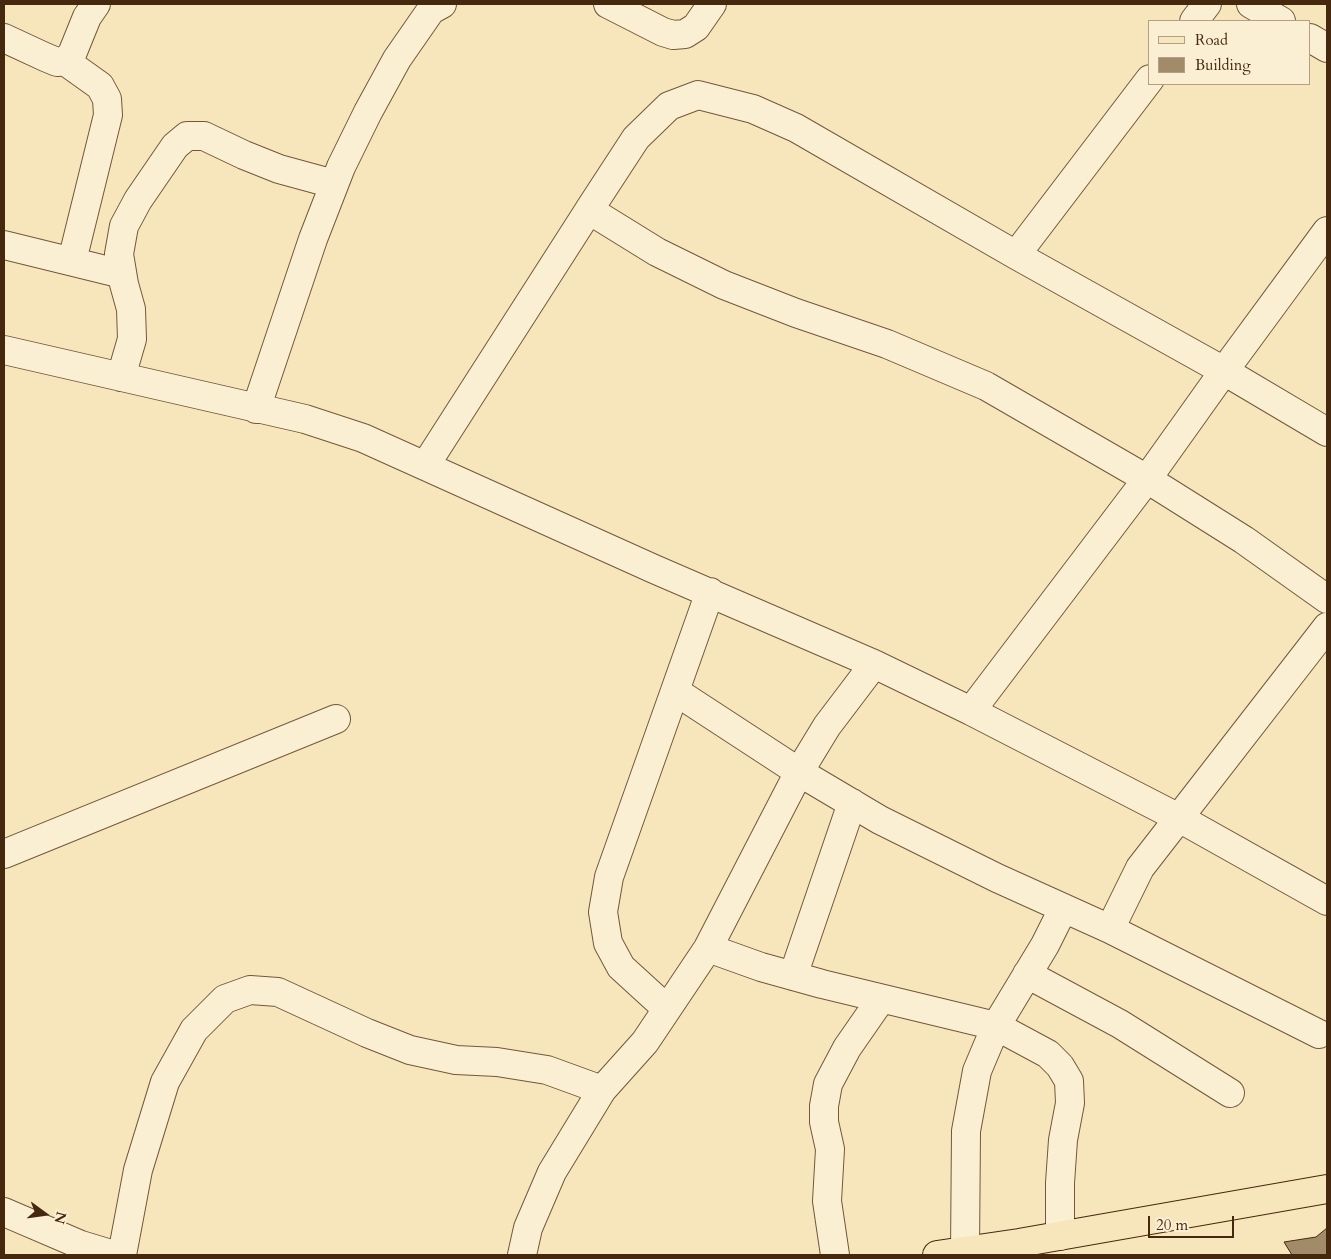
<!DOCTYPE html>
<style>
body{margin:0}
#map{position:relative;width:1331px;height:1259px;overflow:hidden;background:#f7e6bb;font-family:Cardo,serif}
canvas{display:block}
.frame{position:absolute;inset:0;border:5px solid #46280f;pointer-events:none}
.legend{position:absolute;left:1148px;top:20px;width:162px;height:65px;box-sizing:border-box;background:#faefd3;border:1px solid #b29f85;margin:0;padding:6px 9px;list-style:none;font-size:15px;color:#46280f}
.legend li{display:flex;align-items:center;gap:10px;height:25px}
.legend b{width:25px;border:1px solid #b29f85}
.north{position:absolute;left:20px;top:1189px;width:50px;height:50px;-webkit-text-stroke:4px #faefd3;paint-order:stroke;rotate:104deg;font-size:14px;font-weight:700;line-height:20px;text-align:center;color:#46280f}
.north::after{content:'';display:block;margin:auto;width:18px;height:22px;background:#46280f;clip-path:polygon(50% 0,100% 100%,50% 72%,0 100%)}
.scale{position:absolute;left:1148px;top:1216px;width:86px;height:22px;box-sizing:border-box;border:2px solid #46280f;border-top:0;padding-left:6px;font-size:15px;line-height:18px;white-space:nowrap;color:#46280f;-webkit-text-stroke:4px #faefd3;paint-order:stroke}
</style>
<div id="map">
<canvas width="1331" height="1259"></canvas>
<div class="frame"></div>
<ul class="legend">
<li><b style="height:6px;background:#f7e6bb"></b>Road</li>
<li><b style="height:14px;background:#a28b68"></b>Building</li>
</ul>
<div class="north">N</div>
<div class="scale">20 m</div>
</div>
<script>
const ctx = document.querySelector('canvas').getContext('2d');
ctx.lineJoin = 'round';
function paint(path, color) { ctx.fillStyle = color; ctx.fill(path, 'evenodd'); }
const shape = rows => new Path2D(rows.map(r => 'M' + r).join(''));
function stroke(path, color, width, dash) { ctx.strokeStyle = color; ctx.lineWidth = width; ctx.lineCap = dash ? 'butt' : 'round'; ctx.setLineDash(dash || []); ctx.stroke(path); }
const building = shape([
 [1327,1228,1327,1255,1292,1255,1284,1242,1316,1237,1327,1228]
]);
paint(building, '#a28b68');
stroke(building, '#46280f', 1);
const minor = shape([
 [608,4,663,32,673,35,685,34,696,27,712,4],
 [1251,4,1281,21],
 [1194,21,1207,4],
 [4,38,45,57,57,62,65,61,72,54,87,17,96,4],
 [1310,38,1327,48],
 [65,61,100,86,107,99,108,115,72,261],
 [4,245,122,274],
 [1016,255,1150,79],
 [4,350,305,419,363,438,654,569,874,664,971,711,1179,818,1327,901],
 [121,377,132,339,131,309,124,284,119,254,124,226,138,200,175,146,187,136,204,136,244,155,279,169,334,184],
 [256,409,313,239,341,167,368,112,397,59,431,10,442,4],
 [1327,432,1224,371,1016,255,796,128,753,109,698,95,669,106,636,138,589,210,657,252,724,285,796,313,887,344,986,386,1147,479,1244,540,1327,599],
 [425,466,589,210],
 [675,691,799,772,880,820,997,878,1110,929,1319,1034],
 [971,711,1147,479,1224,371,1327,231],
 [4,854,336,719],
 [1110,929,1140,868,1327,627],
 [708,948,761,967,822,984,996,1026,1048,1054,1060,1066,1069,1081,1070,1103,1063,1140,1060,1183,1060,1236],
 [1027,974,1120,1024,1230,1093],
 [793,976,852,803],
 [667,1009,621,967,608,943,603,912,609,877,710,592],
 [4,1212,81,1245,114,1255],
 [965,1251,966,1131,977,1071,996,1026,1045,945,1063,909],
 [122,1255,138,1170,165,1082,194,1030,225,999,250,990,278,992,367,1033,410,1050,456,1060,497,1062,547,1070,602,1090],
 [522,1255,528,1228,552,1172,602,1090,645,1042,708,948,799,772,827,726,874,664],
 [835,1255,827,1201,830,1149,824,1122,824,1106,828,1084,847,1048,881,999]
]);
const major = shape([
 [937,1255,1019,1243,1327,1189]
]);
stroke(minor, '#72583a', 30);
stroke(major, '#46280f', 30);
stroke(minor, '#faefd3', 28);
stroke(major, '#f7e6bb', 28);
</script>
